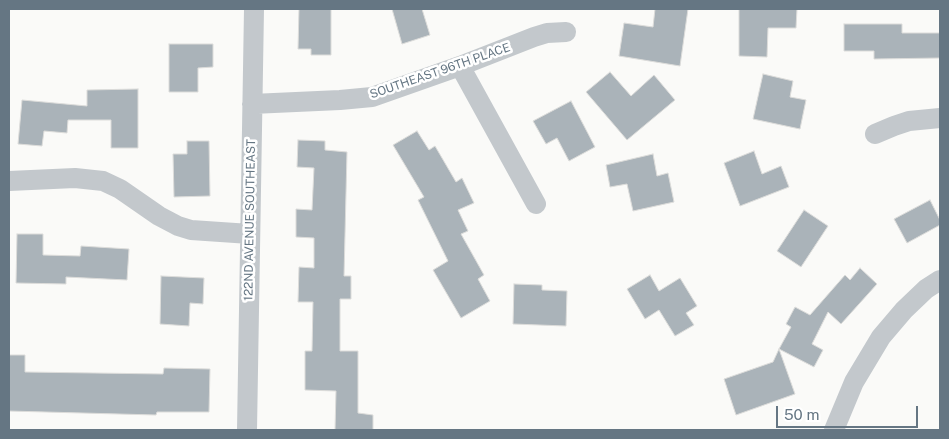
<!DOCTYPE html>
<style>
body{margin:0}
#map{position:relative;width:949px;height:439px;overflow:hidden;background:#fafaf8;font-family:"Public Sans",sans-serif}
canvas{display:block}
.frame{position:absolute;inset:0;border:10px solid #657683;pointer-events:none}
.scale{position:absolute;left:776px;top:406px;width:142px;height:22px;box-sizing:border-box;border:2px solid #657683;border-top:0;padding-left:6px;font-size:15px;line-height:18px;white-space:nowrap;color:#657683;-webkit-text-stroke:4px #fff;paint-order:stroke}
</style>
<div id="map">
<canvas width="949" height="439"></canvas>
<div class="frame"></div>
<div class="scale">50 m</div>
</div>
<script>
const ctx = document.querySelector('canvas').getContext('2d');
ctx.lineJoin = 'round';
function paint(path, color) { ctx.fillStyle = color; ctx.fill(path, 'evenodd'); }
const shape = rows => new Path2D(rows.map(r => 'M' + r).join(''));
function stroke(path, color, width, dash) { ctx.strokeStyle = color; ctx.lineWidth = width; ctx.lineCap = dash ? 'butt' : 'round'; ctx.setLineDash(dash || []); ctx.stroke(path); }
function write(font, color, halo, rows, align = 'center') {
  ctx.font = font + ' "Public Sans",sans-serif'; ctx.lineWidth = 5; ctx.setLineDash([]); ctx.textBaseline = 'middle'; ctx.strokeStyle = halo; ctx.fillStyle = color; for (const [text, x, y, turn = 0] of rows) {
    ctx.save(); ctx.translate(x, y); ctx.rotate((+turn || 0) * Math.PI / 180); ctx.textAlign = isNaN(turn) ? turn : align; if (halo) ctx.strokeText(text, 0, 0); ctx.fillText(text, 0, 0); ctx.restore();
  }
}
const building = shape([
 [299,9,331,9,331,55,311,55,311,49,298,49,299,9],
 [392,9,422,9,430,35,402,44,392,9],
 [655,9,688,9,680,66,619,56,624,23,653,27,655,9],
 [739,9,797,9,796,28,768,28,767,57,739,56,739,9],
 [844,24,902,24,902,33,940,33,940,58,874,59,874,51,844,51,844,24],
 [169,44,213,44,213,67,198,68,198,92,169,92,169,44],
 [610,72,631,96,654,75,675,100,627,140,586,92,610,72],
 [763,74,793,81,790,97,806,100,800,129,753,119,763,74],
 [138,89,138,148,111,148,111,120,68,120,67,133,44,131,42,146,18,144,22,100,87,106,87,90,138,89],
 [571,101,595,147,569,161,557,138,546,144,533,121,571,101],
 [417,131,429,150,435,146,456,182,462,178,474,203,458,210,468,231,461,234,484,275,478,279,490,301,461,318,433,270,448,261,418,200,424,197,393,145,417,131],
 [298,140,325,141,325,150,347,152,344,276,351,276,351,299,340,299,340,351,358,351,358,413,373,415,373,430,335,430,336,391,305,390,305,351,312,351,313,302,298,302,299,267,314,268,314,238,296,237,296,209,312,210,314,168,297,167,298,140],
 [187,141,209,141,210,196,174,197,173,154,187,154,187,141],
 [754,151,762,174,781,166,789,187,740,206,724,163,754,151],
 [653,154,657,176,668,173,674,202,633,211,627,184,610,187,606,165,653,154],
 [930,200,940,220,940,225,907,243,894,219,930,200],
 [804,210,828,226,801,267,777,251,804,210],
 [17,234,43,234,43,255,80,256,81,246,129,249,127,280,66,277,66,284,16,283,17,234],
 [860,268,877,284,841,324,828,312,812,344,823,350,814,367,779,349,791,327,786,324,795,307,810,315,845,275,850,280,860,268],
 [650,275,659,291,680,278,697,306,686,313,694,325,675,336,659,310,645,319,627,289,650,275],
 [161,276,204,278,203,304,190,303,189,326,160,324,161,276],
 [514,284,542,285,542,290,567,291,566,326,513,324,514,284],
 [779,349,795,394,736,415,724,379,773,362,779,349],
 [9,355,25,355,25,372,163,374,164,368,210,369,209,412,157,412,156,415,9,411,9,355]
]);
paint(building, '#aab3b9');
stroke(building, '#dcdcda', 1);
stroke(shape([
 [460,66,536,204],
 [252,104,340,100,372,97,460,66,534,37,547,33,566,32],
 [875,134,894,126,909,121,940,118],
 [9,181,75,178,103,181,120,189,159,216,178,226,191,230,250,234],
 [247,430,254,9],
 [834,430,854,382,881,337,904,310,926,289,940,280]
]), '#c3c8cc', 20);
write('12px', '#657683', '#fff', [
 ["SOUTHEAST 96TH PLACE",440,71,-19],
 ["122ND AVENUE SOUTHEAST",250,220,-89]
]);
</script>
